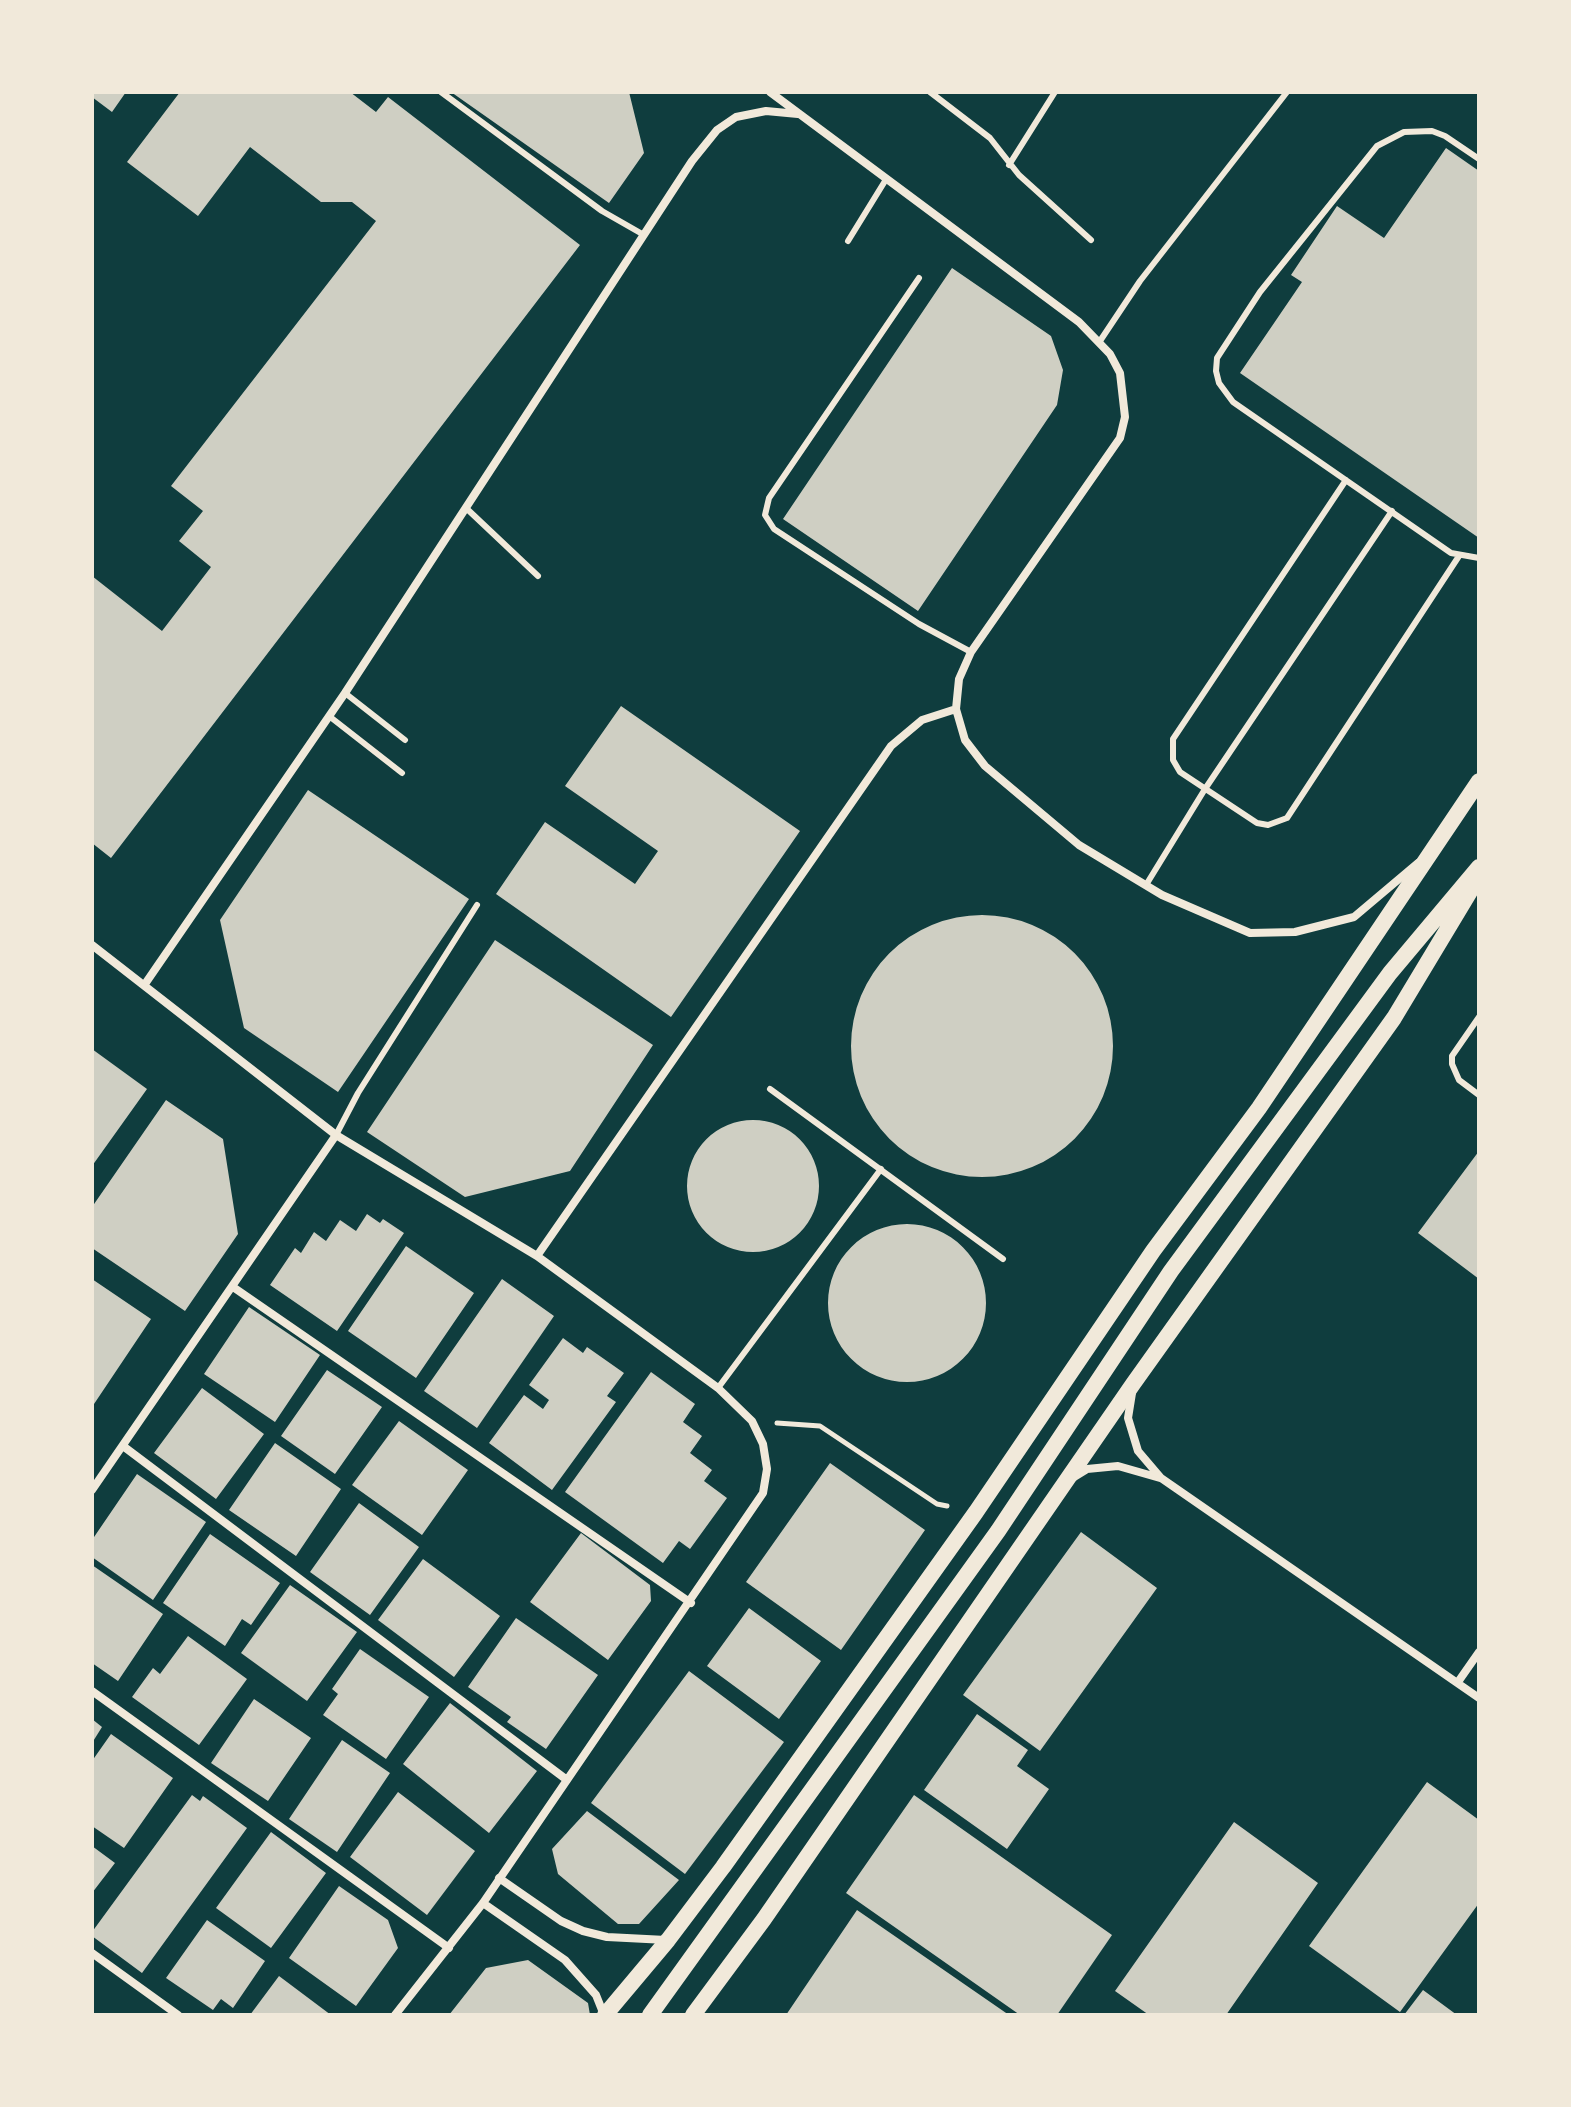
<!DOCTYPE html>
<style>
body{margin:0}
#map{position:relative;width:1571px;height:2107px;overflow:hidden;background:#0f3d3e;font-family:"PT Sans",sans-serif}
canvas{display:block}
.frame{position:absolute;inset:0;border:94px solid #f1e9da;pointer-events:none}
</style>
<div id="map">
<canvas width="1571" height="2107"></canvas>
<div class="frame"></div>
</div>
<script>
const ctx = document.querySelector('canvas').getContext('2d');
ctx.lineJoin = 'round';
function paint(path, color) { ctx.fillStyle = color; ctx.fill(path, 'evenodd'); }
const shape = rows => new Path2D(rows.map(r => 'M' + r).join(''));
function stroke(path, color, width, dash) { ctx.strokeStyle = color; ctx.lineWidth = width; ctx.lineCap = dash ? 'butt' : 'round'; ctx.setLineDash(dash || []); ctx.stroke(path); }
paint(shape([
 [92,92,126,92,112,112,92,97],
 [180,92,350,92,376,112,388,97,580,245,111,858,92,843,92,576,162,631,211,567,179,541,203,511,171,486,376,221,352,202,321,202,250,147,198,216,127,162],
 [451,92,629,92,644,153,609,203],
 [1446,148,1479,171,1479,538,1240,373,1302,282,1291,275,1337,206,1384,238],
 [952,268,1051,336,1063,370,1057,405,918,611,783,519],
 [621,706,800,831,671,1017,496,894,545,822,635,884,658,851,565,786],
 [308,790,469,899,338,1092,244,1028,220,920],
 '851 1046a131 131 0 1 1 262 0a131 131 0 1 1-262 0Z',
 [495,940,653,1045,570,1171,465,1197,367,1132],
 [92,1049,147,1089,92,1166],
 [166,1100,223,1139,238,1234,185,1311,92,1248,92,1207],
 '687 1186a66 66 0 1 1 132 0a66 66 0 1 1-132 0Z',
 [1479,1151,1479,1279,1418,1233],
 [367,1214,380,1223,383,1219,404,1233,337,1331,270,1285,295,1248,301,1253,314,1232,326,1241,340,1220,356,1231],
 '828 1303a79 79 0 1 1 158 0a79 79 0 1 1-158 0Z',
 [406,1246,474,1293,416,1378,348,1331],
 [92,1279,151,1319,92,1407],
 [502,1279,554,1316,477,1428,424,1391],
 [249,1307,320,1355,275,1422,204,1374],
 [563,1338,583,1353,587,1347,624,1373,607,1396,616,1402,552,1490,489,1443,524,1395,543,1409,549,1400,529,1385],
 [327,1370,382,1407,335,1474,281,1436],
 [651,1372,695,1404,683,1422,702,1436,690,1453,712,1470,704,1481,727,1498,690,1549,679,1541,663,1563,565,1492],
 [202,1388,264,1434,216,1499,154,1453],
 [399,1421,468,1470,422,1535,352,1485],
 [275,1443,341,1489,296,1556,229,1510],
 [830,1463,925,1530,841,1650,746,1582],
 [137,1474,206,1522,153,1600,92,1557,92,1540],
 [359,1503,419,1547,370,1615,310,1572],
 [1081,1532,1157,1588,1040,1751,963,1695],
 [581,1533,650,1585,651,1601,608,1660,530,1602],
 [210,1534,280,1583,251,1625,242,1619,225,1646,163,1603],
 [423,1559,500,1616,454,1677,378,1620],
 [92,1565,163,1614,118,1681,92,1663],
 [290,1585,357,1632,307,1701,241,1653],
 [749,1608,821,1661,779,1719,707,1666],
 [516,1618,598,1675,546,1749,507,1722,511,1717,468,1687],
 [188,1636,247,1679,199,1745,132,1697,153,1668,160,1674],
 [360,1649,429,1697,386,1759,323,1715,338,1694,332,1689],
 [689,1671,784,1742,685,1874,591,1803],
 [254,1699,311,1738,268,1801,211,1763],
 [450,1703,537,1771,489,1833,403,1764],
 [977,1714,1028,1750,1017,1766,1049,1789,1007,1849,924,1790],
 [92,1719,102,1727,92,1743],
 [111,1734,173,1778,124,1848,92,1826,92,1761],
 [342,1740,390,1773,337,1852,289,1819],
 [1427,1782,1479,1820,1479,1903,1400,2012,1309,1946],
 [398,1792,475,1851,427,1915,350,1857],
 [192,1795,200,1801,203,1796,247,1828,142,1973,92,1936,92,1932],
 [914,1795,1112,1935,1057,2015,1020,2015,846,1893],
 [587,1811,679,1880,639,1924,618,1924,558,1874,552,1849],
 [1234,1822,1318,1883,1226,2015,1149,2015,1115,1991],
 [271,1832,326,1873,271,1948,216,1908],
 [92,1846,115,1863,92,1893],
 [339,1886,388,1920,398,1948,356,2006,289,1958],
 [857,1910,1009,2015,786,2015],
 [207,1920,265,1961,233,2008,221,1999,213,2010,166,1978],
 [528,1960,588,2003,590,2015,449,2015,486,1968],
 [279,1976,331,2015,250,2015],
 [1423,1990,1457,2015,1404,2015]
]), '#cfcfc3');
stroke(shape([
 [777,1423,820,1426,937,1504,947,1506]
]), '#f1e9da', 5);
stroke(shape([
 [441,92,602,211,644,235],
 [930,92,990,138,1019,175,1091,240],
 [1479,159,1445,136,1432,131,1404,132,1377,146,1260,292,1217,358,1216,371,1219,383,1233,402,1451,553,1479,558],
 [1009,165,1055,92],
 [848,241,885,181],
 [919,278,769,498,765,515,774,529,919,624,971,652],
 [1100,341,1140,281,1287,92],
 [1346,480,1173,739,1173,760,1180,772,1257,823,1268,825,1287,818,1459,556],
 [466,508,538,576],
 [345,693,405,740],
 [329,716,402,773],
 [1146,885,1205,789,1392,511],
 [1479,1017,1452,1056,1452,1064,1459,1080,1479,1095],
 [770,1089,1003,1259],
 [336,1135,358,1093,477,905],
 [718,1388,881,1169]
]), '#f1e9da', 6);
stroke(shape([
 [770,92,1079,322,1110,354,1120,373,1125,417,1120,438,971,652,959,679,956,709,965,740,985,766,1079,845,1162,895,1250,933,1295,932,1354,917,1418,863],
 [92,945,336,1135,537,1256,718,1388,752,1421,763,1444,767,1469,763,1493,483,1903,395,2015],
 [145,984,345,693,692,161,717,130,736,117,766,111,798,114],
 [537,1256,891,746,922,720,956,709],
 [233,1287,691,1603],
 [1132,1393,1128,1418,1138,1451,1161,1478,1479,1698],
 [123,1446,567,1780],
 [1074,1477,1087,1469,1118,1466,1160,1478],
 [92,1490,336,1135],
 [1458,1682,1479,1652],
 [92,1691,449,1948],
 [499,1878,561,1921,583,1931,607,1937,666,1940],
 [483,1903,565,1960,596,1995,604,2015],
 [92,1953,178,2015]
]), '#f1e9da', 8);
stroke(shape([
 [605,2015,668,1940,723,1867,976,1512,1153,1251,1259,1108,1479,781],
 [650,2015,998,1531,1171,1271,1390,973,1479,867],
 [693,2015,764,1919,1133,1384,1394,1018,1474,885]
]), '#f1e9da', 16);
</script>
